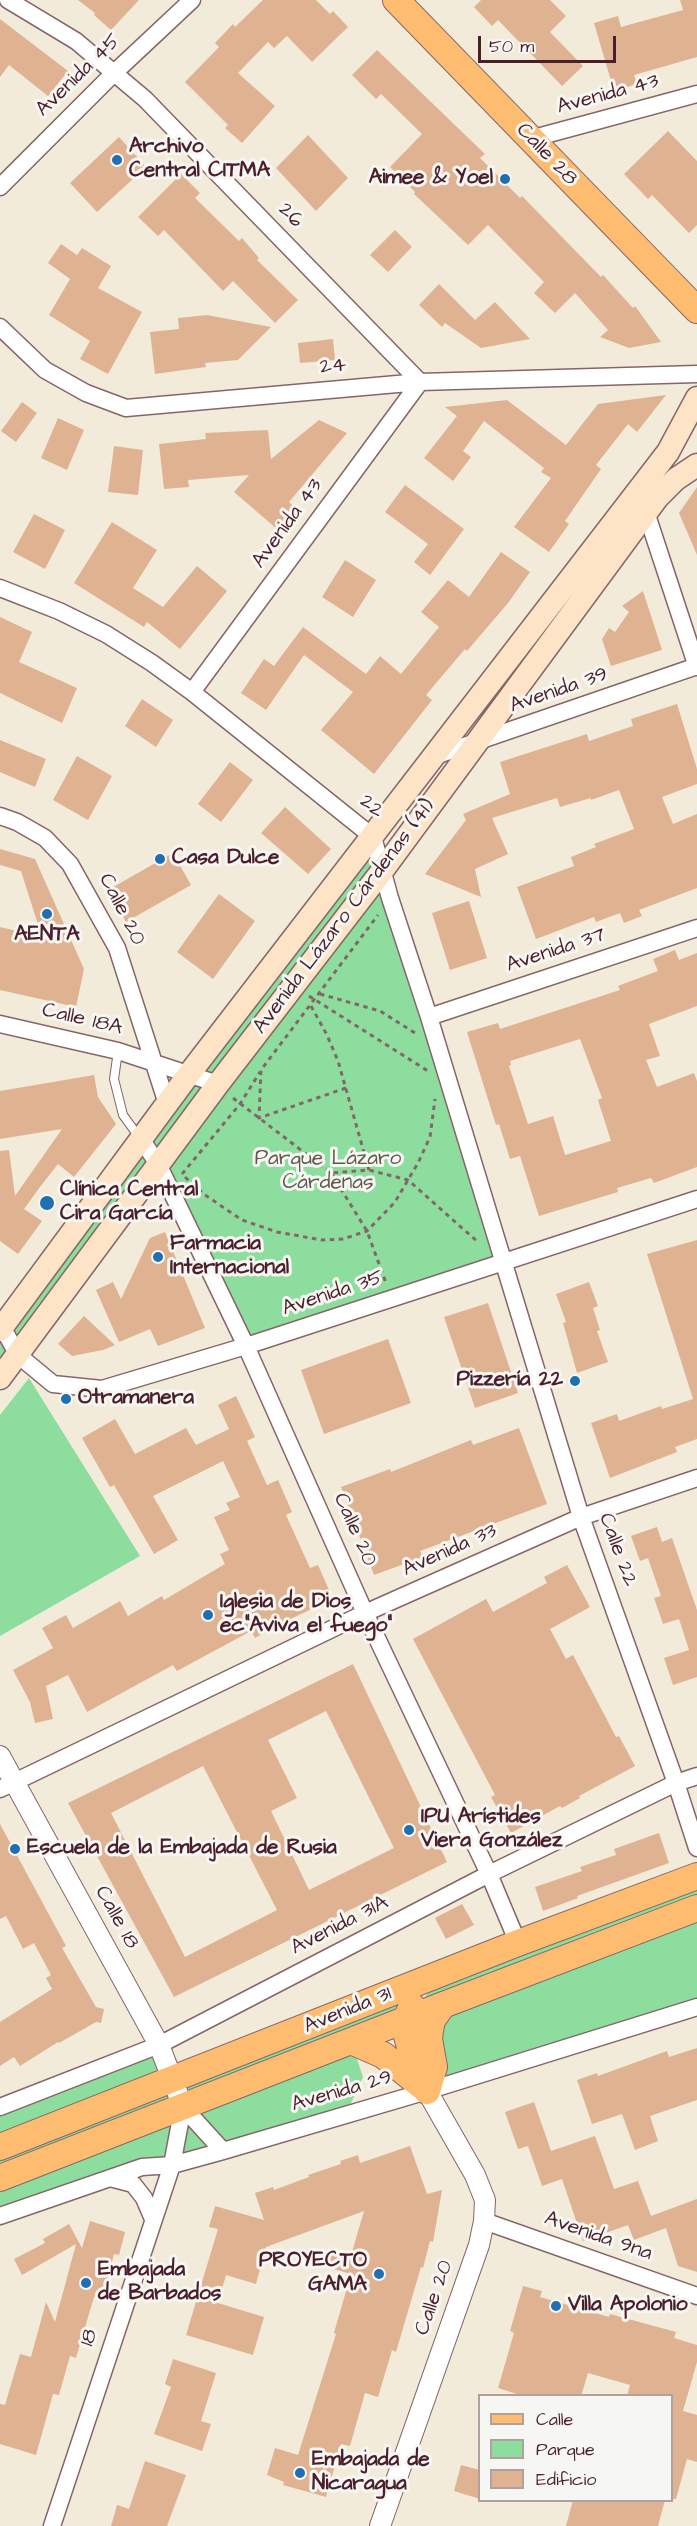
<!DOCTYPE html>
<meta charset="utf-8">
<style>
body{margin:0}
#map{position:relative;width:697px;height:2526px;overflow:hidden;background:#f3ebda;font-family:"Architects Daughter",sans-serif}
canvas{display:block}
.legend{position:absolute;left:478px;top:2394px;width:195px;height:108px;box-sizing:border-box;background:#f6f6f2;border:2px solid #b1a0a2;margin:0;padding:8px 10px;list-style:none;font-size:18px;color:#4a1f2b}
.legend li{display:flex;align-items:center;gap:12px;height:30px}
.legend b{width:30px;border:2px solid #b1a0a2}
.scale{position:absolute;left:478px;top:36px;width:138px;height:27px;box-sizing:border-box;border:3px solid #4a1f2b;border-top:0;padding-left:8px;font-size:18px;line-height:21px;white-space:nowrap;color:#4a1f2b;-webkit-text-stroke:4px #f6f6f2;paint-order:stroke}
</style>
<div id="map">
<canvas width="697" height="2526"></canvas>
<ul class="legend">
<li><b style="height:8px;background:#fdbc70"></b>Calle</li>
<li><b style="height:16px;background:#8dde9e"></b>Parque</li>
<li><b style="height:16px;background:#dfb292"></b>Edificio</li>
</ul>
<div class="scale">50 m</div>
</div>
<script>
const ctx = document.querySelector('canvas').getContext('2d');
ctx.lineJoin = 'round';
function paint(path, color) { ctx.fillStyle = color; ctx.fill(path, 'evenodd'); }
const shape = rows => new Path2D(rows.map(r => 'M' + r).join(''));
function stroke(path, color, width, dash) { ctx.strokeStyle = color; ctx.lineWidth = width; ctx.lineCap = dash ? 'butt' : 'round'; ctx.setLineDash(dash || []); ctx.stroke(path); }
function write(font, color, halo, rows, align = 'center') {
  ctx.font = font + ' "Architects Daughter",sans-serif'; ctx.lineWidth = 6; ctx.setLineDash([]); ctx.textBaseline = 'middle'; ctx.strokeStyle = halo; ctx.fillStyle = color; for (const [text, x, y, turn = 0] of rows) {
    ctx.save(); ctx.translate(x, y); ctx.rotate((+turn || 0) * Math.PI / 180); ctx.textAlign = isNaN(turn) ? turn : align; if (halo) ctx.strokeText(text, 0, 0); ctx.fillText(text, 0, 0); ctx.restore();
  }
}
paint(shape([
 [369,832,503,1264,246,1346,159,1165,0,1378,0,1330],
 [29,1378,140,1556,0,1636,0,1415],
 [697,1890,697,1896,599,1931,422,2001,431,1989],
 [697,1908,697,2007,427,2091,407,2036,530,1971],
 [409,1998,406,2008,185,2095,183,2088],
 [351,2041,363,2077,346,2114,0,2216,0,2178],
 [157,2055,163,2074,0,2137,0,2116],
 [170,2093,172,2100,0,2166,0,2159]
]), '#8dde9e');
paint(shape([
 [78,0,139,0,111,30,94,15,95,13],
 [263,0,316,0,330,14,333,11,348,27,312,62,287,36,274,48,268,42,238,73,275,106,242,143,225,128,228,125,185,82,219,47,215,43,233,24,235,27],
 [481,0,550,0,566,16,550,32,583,66,562,86,498,20,492,26,474,7],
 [680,0,697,0,697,57,634,75,637,84,614,91,594,23,618,16,621,27,683,10],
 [0,19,68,71,48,96,9,65,0,77],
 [377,50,485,154,480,158,520,198,522,196,601,277,603,275,633,308,635,306,661,342,629,348,600,337,608,330,575,293,555,313,534,293,544,282,488,225,468,245,414,194,415,192,390,167,422,134,381,94,376,99,352,75],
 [668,131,697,161,697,225,689,233,652,195,648,199,624,174],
 [308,135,348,178,316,211,276,168],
 [119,137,146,167,97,212,70,183],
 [181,174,200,193,195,198,239,241,242,238,259,258,257,260,298,300,275,323,233,281,223,291,164,230,158,236,138,217],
 [395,230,412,247,388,272,370,255],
 [61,244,77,255,82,248,111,266,98,288,142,312,108,374,80,359,90,341,49,315,70,279,48,263],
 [439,284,475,320,495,302,530,339,481,348,445,323,442,327,419,305],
 [207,315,271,327,238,360,205,363,206,367,155,374,150,332,179,329,178,318],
 [333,339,335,360,300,363,298,343],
 [666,395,637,432,628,424,596,465,601,469,565,521,569,524,549,552,514,527,551,478,541,472,544,468,484,421,463,451,471,457,453,481,424,458,457,416,445,407,507,400,566,445,598,404],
 [22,402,37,413,16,442,1,431],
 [58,418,84,430,67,470,41,458],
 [319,420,347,433,289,502,295,508,277,529,234,492,249,475,188,480,189,487,164,489,159,444,206,439,205,433,268,430,271,459],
 [114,446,143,450,138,495,108,492],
 [405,485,464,529,430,575,414,562,428,544,385,512],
 [697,487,697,555,679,513],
 [34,514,65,530,45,569,13,552],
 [112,522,157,550,133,588,163,607,197,566,227,591,180,649,147,622,144,627,74,583],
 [501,552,530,572,508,603,467,651,465,649,426,695,432,700,374,774,321,730,353,692,304,655,266,710,241,693,264,659,274,666,303,627,366,674,380,656,401,674,439,627,421,612,448,580,469,597],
 [345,560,376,580,353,617,322,597],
 [643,591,662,650,611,666,602,639,609,628,615,632,629,612,622,606],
 [0,617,32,632,19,662,77,688,62,723,0,693],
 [142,699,173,720,156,747,125,726],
 [677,704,697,769,697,784,662,797,673,824,697,814,697,888,639,910,642,916,624,923,620,913,596,922,594,917,536,939,517,887,574,866,571,857,596,847,594,844,634,829,619,790,591,800,591,798,560,807,557,798,492,818,508,854,475,869,481,897,425,874,466,820,463,814,510,794,500,762,587,734,589,741,633,726,631,719],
 [0,740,46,759,35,787,0,772],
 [77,756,112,776,88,820,53,800],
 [230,762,253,780,221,822,198,804],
 [285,807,331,849,308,874,261,833],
 [0,849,35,859,84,969,76,1007,0,990,0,927,42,937,21,871,0,865],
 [173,853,191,885,126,922,108,890],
 [219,894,255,921,213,979,177,952],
 [469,901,487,958,450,970,432,913],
 [675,950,679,960,697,953,697,1006,649,1024,660,1056,646,1060,657,1087,694,1073,697,1081,697,1167,654,1183,651,1178,617,1188,618,1192,539,1216,520,1156,510,1159,499,1124,496,1125,467,1032,498,1023,500,1029,620,990,618,986,658,971,653,959],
 [580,1039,602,1098,598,1100,611,1141,565,1155,553,1116,528,1124,509,1066,511,1065,510,1061],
 [94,1075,98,1097,116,1124,74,1177,58,1164,40,1187,24,1209,42,1221,18,1254,0,1241,0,1151,9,1150,15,1196,62,1129,0,1139,0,1091],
 [165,1232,205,1328,158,1346,150,1329,119,1342,96,1290,113,1282,121,1299,150,1238],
 [697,1240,697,1439,675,1447,677,1452,610,1478,591,1423,617,1414,619,1421,661,1406,662,1409,693,1399,647,1254],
 [589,1282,598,1306,593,1308,600,1330,597,1331,608,1362,577,1373,563,1323,566,1322,556,1294],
 [488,1303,518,1393,475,1408,444,1317],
 [84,1316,115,1345,103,1350,72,1356,58,1344],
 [388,1339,411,1403,324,1434,301,1370],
 [236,1396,255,1437,247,1441,267,1485,278,1480,292,1512,286,1515,310,1568,318,1565,333,1599,284,1622,255,1638,251,1631,177,1671,173,1665,87,1712,68,1675,46,1686,53,1719,35,1723,30,1702,13,1670,53,1648,42,1628,66,1615,73,1628,120,1601,128,1616,162,1596,164,1600,225,1564,220,1554,229,1550,214,1517,230,1510,226,1503,240,1497,223,1461,153,1496,178,1540,154,1554,114,1485,110,1487,82,1438,115,1419,135,1454,186,1428,196,1445,229,1429,218,1405],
 [519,1428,547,1504,420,1551,423,1557,374,1575,341,1487,390,1469,391,1472,471,1440,473,1445],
 [657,1527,662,1542,672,1538,697,1610,697,1677,673,1685,664,1658,689,1650,679,1619,663,1624,654,1598,661,1596,648,1558,640,1561,631,1536],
 [567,1565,590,1607,550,1629,566,1659,573,1655,616,1737,619,1736,635,1766,579,1796,580,1798,562,1808,560,1806,511,1833,491,1797,495,1795,413,1639,486,1599,493,1612,547,1583,544,1577],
 [353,1664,447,1862,174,1997,68,1803],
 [326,1711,394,1848,309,1890,271,1811,297,1798,268,1740],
 [203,1766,277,1910,185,1957,111,1813],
 [0,1824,66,1946,62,1948,96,2007,104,2009,101,2023,96,2022,59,2043,58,2042,20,2066,14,2057,0,2066,0,2022,52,1989,46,1978,51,1975,34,1943,23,1949,6,1916,0,1919],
 [659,1833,669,1863,577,1896,578,1898,543,1911,535,1887,582,1871,580,1867,616,1855,614,1849],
 [462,1904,474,1925,446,1939,435,1918],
 [697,2048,697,2100,650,2116,658,2141,635,2150,622,2114,592,2124,577,2080,597,2073,598,2076,667,2051,669,2057],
 [534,2102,551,2151,595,2136,614,2189,638,2181,651,2216,697,2199,697,2272,678,2266,666,2228,634,2240,628,2225,583,2241,562,2179,542,2186,528,2146,518,2149,505,2112],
 [410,2146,427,2194,442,2190,433,2242,430,2241,423,2268,421,2267,396,2352,392,2350,378,2397,365,2393,350,2446,341,2444,326,2497,283,2485,284,2482,267,2475,275,2448,298,2455,336,2334,334,2333,351,2274,327,2267,331,2254,350,2259,364,2211,266,2247,256,2284,226,2275,218,2303,264,2317,253,2355,186,2335,218,2229,209,2227,215,2206,264,2220,255,2193,273,2187,274,2190,309,2177,308,2175,341,2164,340,2161,358,2155,360,2163],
 [90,2221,125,2232,119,2255,114,2254,102,2300,94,2297,76,2358,70,2356,59,2395,53,2394,36,2455,0,2444,0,2404,5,2405,20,2354,31,2357,46,2302,55,2322,76,2244,22,2275,14,2259,45,2243,43,2239,69,2224,82,2248],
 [523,2286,542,2291,540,2297,609,2317,610,2314,676,2332,674,2338,697,2345,697,2362,683,2411,697,2415,697,2462,687,2459,676,2499,672,2499,672,2396,627,2396,630,2385,588,2373,581,2396,523,2396,498,2388,514,2333,510,2331],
 [173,2359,216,2373,201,2421,211,2424,202,2451,154,2434,171,2387,165,2384],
 [145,2461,186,2475,167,2526,111,2526,117,2505,129,2509],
 [461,2465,480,2470,480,2499,454,2491],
 [573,2500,665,2500,658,2526,566,2526]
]), '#dfb292');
const service = shape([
 [118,1051,114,1079,123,1115,139,1137]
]);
const minor = shape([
 [8,0,76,41,145,99,420,382,192,692],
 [530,139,697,94],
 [0,187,113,74,192,0],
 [0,327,45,370,86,393,126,408,420,382,697,374],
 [646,512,697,667],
 [0,588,59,611,106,634,152,663,192,692,373,837,390,898,429,1017,581,1517,676,1783,697,1848],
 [435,756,697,666],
 [0,816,17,822,45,838,70,864,117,948,167,1104],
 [429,1017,697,928],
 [0,1024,118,1051,218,1084],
 [141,1139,158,1164,246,1346,365,1613,489,1874,518,1943],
 [2,1327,18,1355,53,1384,102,1389,246,1346,697,1199],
 [0,1789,365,1613,581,1517,697,1478],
 [0,2107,159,2045,489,1874,676,1783,697,1776],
 [183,2107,223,2151],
 [110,2178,133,2184,144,2198,153,2219],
 [0,2216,142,2167,172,2165,223,2151,427,2091,697,2007],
 [484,2221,697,2296],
 [52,2526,172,2165,183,2107]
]);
const tertiary = shape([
 [0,1756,159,2045,183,2107],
 [380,2526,479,2245,484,2221,485,2200,475,2175,427,2091]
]);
const secondary = shape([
 [0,1330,189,1074,668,452,697,398],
 [0,1378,218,1084,382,871,657,498,676,479,697,465]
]);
const primary = shape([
 [396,0,697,310],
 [412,2006,406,2019,407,2036,413,2059,427,2091],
 [351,2041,383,2055,423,2087],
 [427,2091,434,2067,429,2039,430,2031,432,2020,443,2005],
 [0,2147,518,1943,697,1876],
 [0,2178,443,2005,697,1908]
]);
stroke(service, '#856668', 10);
stroke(minor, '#856668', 19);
stroke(tertiary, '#856668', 22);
stroke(secondary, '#856668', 25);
stroke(primary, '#856668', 28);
stroke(shape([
 [320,994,380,1011,415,1033],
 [309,996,428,1071],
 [311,1006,327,1035,338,1061,369,1170],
 [346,1088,259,1118,261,1070,378,915],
 [233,1098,331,1173,369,1170,408,1180,479,1243],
 [331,1173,367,1231,386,1283],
 [182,1174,240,1104,260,1072],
 [185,1177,205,1195,242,1220,277,1232,322,1240,343,1239,367,1231,395,1202,418,1163,430,1137,435,1099]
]), '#856668', 3, [4.5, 4.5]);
stroke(service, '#fff', 8);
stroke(minor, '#fff', 16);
stroke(tertiary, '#fff', 20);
stroke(secondary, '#fee4c6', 22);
stroke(primary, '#fdbc70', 26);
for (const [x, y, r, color] of [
 [117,160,6,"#1f6fb2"],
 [505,179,6,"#1f6fb2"],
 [160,859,6,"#1f6fb2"],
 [47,914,6,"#1f6fb2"],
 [47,1203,8,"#1f6fb2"],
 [158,1257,6,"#1f6fb2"],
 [575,1381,6,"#1f6fb2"],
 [66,1399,6,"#1f6fb2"],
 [208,1615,6,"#1f6fb2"],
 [409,1830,6,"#1f6fb2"],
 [15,1849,6,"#1f6fb2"],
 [379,2274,6,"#1f6fb2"],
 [86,2283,6,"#1f6fb2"],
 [556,2306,6,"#1f6fb2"],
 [300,2473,6,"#1f6fb2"]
]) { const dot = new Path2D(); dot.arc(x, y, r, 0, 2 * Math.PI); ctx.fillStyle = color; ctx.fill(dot); stroke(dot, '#f6f6f2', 2); }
write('21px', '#4a1f2b', '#f6f6f2', [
 ["Avenida 45",79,76,-44],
 ["Avenida 43",608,95,-15],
 ["Calle 28",546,155,46],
 ["26",290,216,46],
 ["24",333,367,-5],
 ["Avenida 43",288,524,-54],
 ["Avenida 39",559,691,-19],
 ["22",371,807,40],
 ["Calle 20",121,910,63],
 ["Avenida Lázaro Cárdenas (41)",345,917,-53],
 ["Avenida 37",556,951,-18],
 ["Calle 18A",82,1020,13],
 ["Avenida 35",333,1294,-18],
 ["Calle 20",354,1530,66],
 ["Calle 22",617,1550,70],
 ["Avenida 33",450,1551,-24],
 ["Calle 18",116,1918,61],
 ["Avenida 31A",340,1926,-27],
 ["Avenida 31",348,2011,-22],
 ["Avenida 29",342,2092,-16],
 ["Avenida 9na",598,2237,19],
 ["Calle 20",435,2298,-71],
 ["18",90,2338,-72]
]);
write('bold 21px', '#4a1f2b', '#f6f6f2', [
 ["Archivo",129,148],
 ["Central CITMA",129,172],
 ["Aimee & Yoel",493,179,"right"],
 ["Casa Dulce",172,859],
 ["AENTA",47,936,"center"],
 ["Clínica Central",60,1191],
 ["Cira García",60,1215],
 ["Farmacia",170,1245],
 ["Internacional",170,1269],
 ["Pizzería 22",563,1381,"right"],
 ["Otramanera",78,1399],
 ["Iglesia de Dios",220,1603],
 ["ec\"Aviva el fuego\"",220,1627],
 ["IPU Arístides",421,1818],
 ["Viera González",421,1842],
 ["Escuela de la Embajada de Rusia",27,1849],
 ["PROYECTO",367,2262,"right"],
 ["GAMA",367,2286,"right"],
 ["Embajada",98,2271],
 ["de Barbados",98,2295],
 ["Villa Apolonio",568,2306],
 ["Embajada de",312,2461],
 ["Nicaragua",312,2485]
], 'left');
write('21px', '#5e584e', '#f6f6f2', [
 ["Parque Lázaro",328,1160],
 ["Cárdenas",328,1184]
]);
</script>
